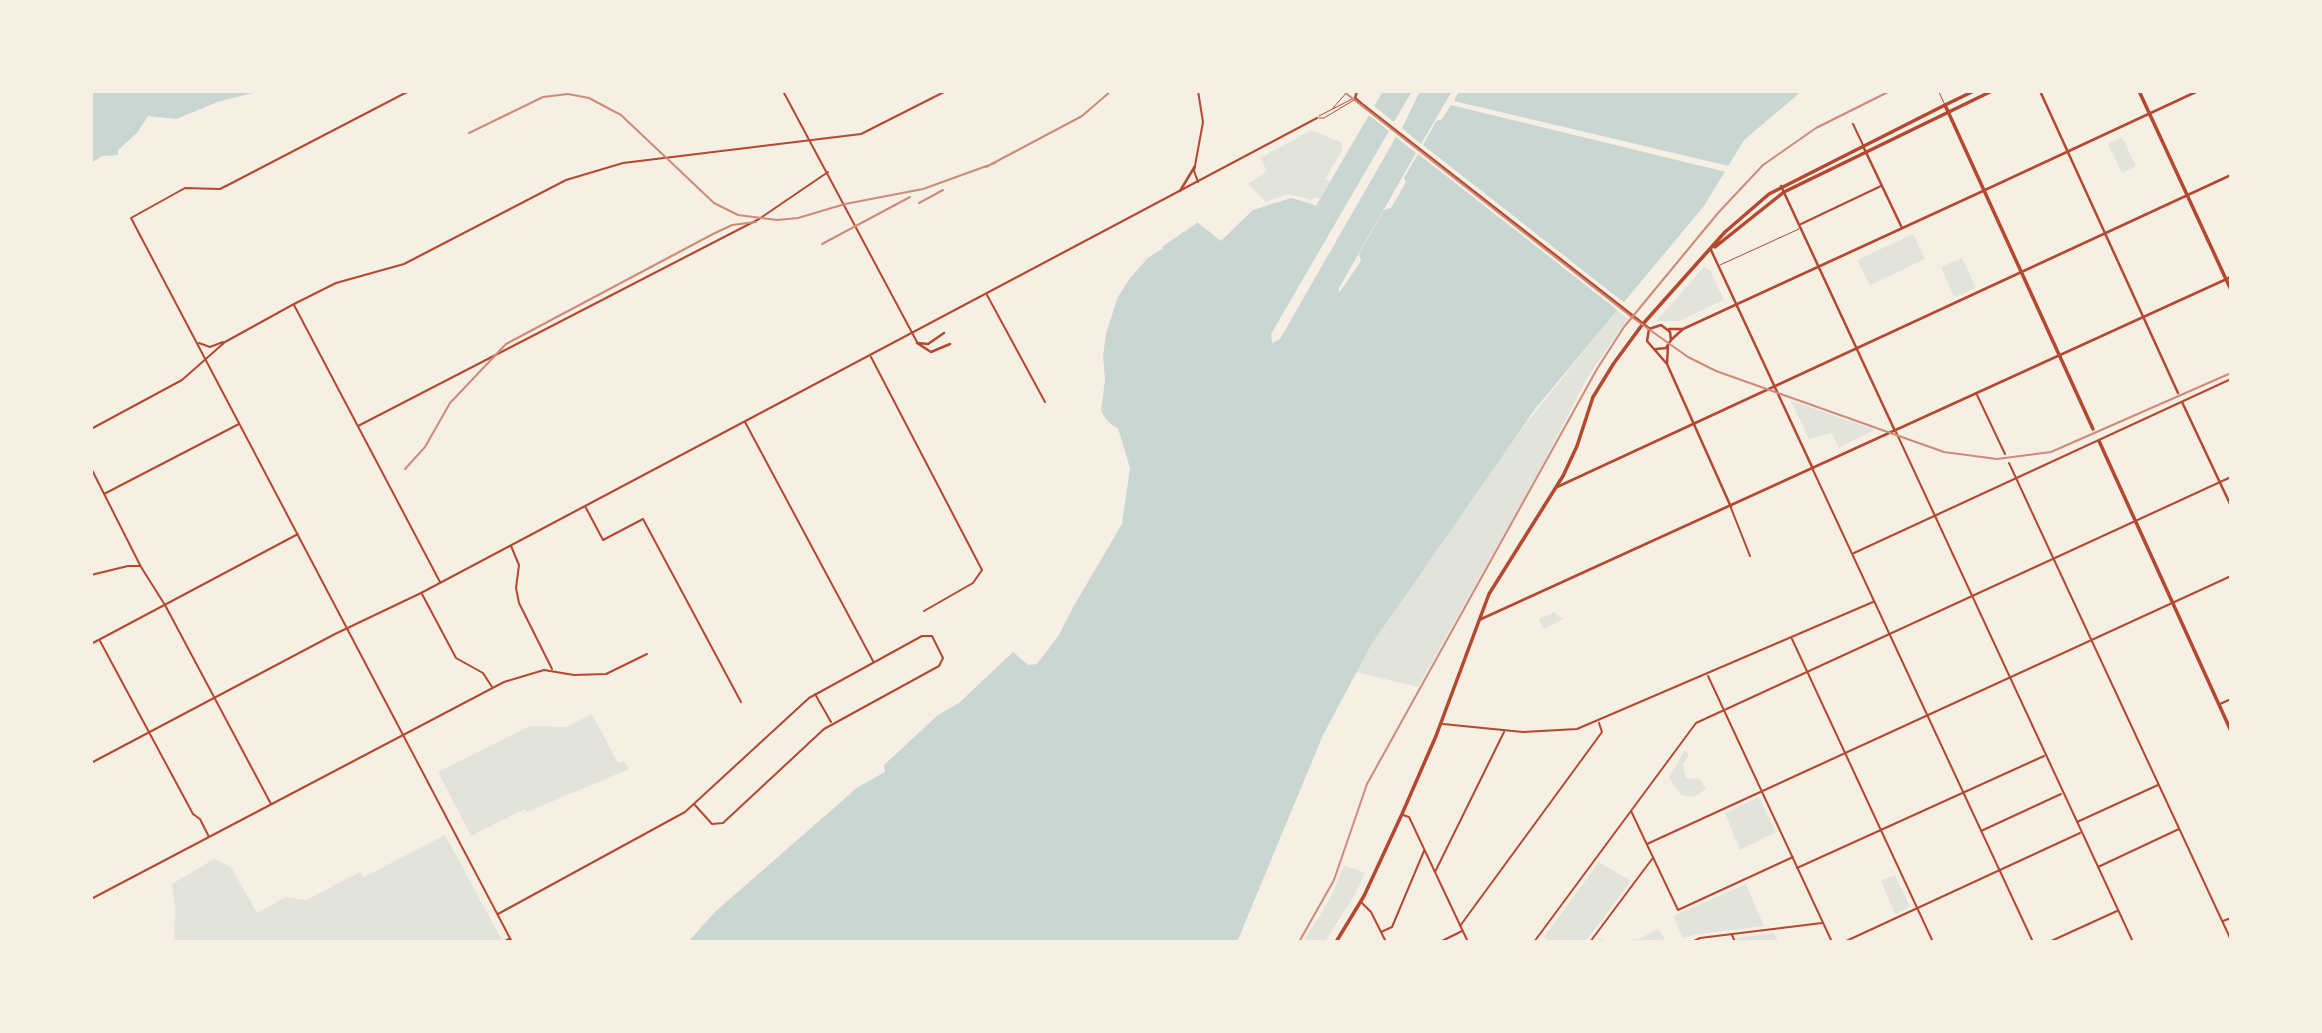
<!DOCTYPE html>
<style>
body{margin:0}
#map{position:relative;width:2322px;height:1033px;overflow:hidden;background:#f6efe4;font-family:"Open Sans",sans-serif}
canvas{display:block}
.frame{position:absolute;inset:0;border:93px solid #f6efe4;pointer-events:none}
</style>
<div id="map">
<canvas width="2322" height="1033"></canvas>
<div class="frame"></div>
</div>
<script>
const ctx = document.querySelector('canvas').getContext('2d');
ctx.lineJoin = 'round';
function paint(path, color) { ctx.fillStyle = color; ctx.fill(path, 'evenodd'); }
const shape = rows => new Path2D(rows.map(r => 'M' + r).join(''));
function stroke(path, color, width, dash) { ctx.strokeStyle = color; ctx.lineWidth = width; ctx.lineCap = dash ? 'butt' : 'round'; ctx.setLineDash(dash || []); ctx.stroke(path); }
paint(shape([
 [1312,130,1342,143,1342,151,1325,179,1330,182,1320,199,1314,197,1310,203,1301,198,1268,204,1248,184,1267,171,1260,158],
 [2122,137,2136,166,2122,173,2108,144],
 [1913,234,1925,259,1870,285,1857,260],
 [1962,258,1976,288,1954,297,1941,267],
 [1704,267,1710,270,1724,300,1679,321,1656,321],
 [1617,310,1628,319,1587,378,1538,474,1418,687,1356,672,1371,645,1500,456],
 [1790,400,1875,430,1839,448,1832,433,1809,439],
 [1554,612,1563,619,1543,629,1539,619],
 [592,714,618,763,624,761,629,769,527,812,525,809,471,836,438,772,530,726,566,727],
 [1685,750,1689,755,1683,764,1686,778,1700,779,1706,789,1694,797,1681,795,1669,778],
 [1759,797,1776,832,1740,850,1725,813],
 [445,835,503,942,174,942,175,910,172,884,214,859,231,867,257,913,286,897,306,900,360,872,364,877],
 [1599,862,1631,881,1585,942,1549,942,1544,937],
 [1344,865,1365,873,1354,896,1325,942,1303,942,1331,897],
 [1895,875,1910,907,1895,914,1881,881],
 [1746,884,1764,926,1698,934,1683,938,1673,916],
 [1658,929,1664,938,1663,942,1595,942,1598,938,1612,942,1639,939],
 [1774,933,1779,942,1738,942,1736,938]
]), '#e2e4dc');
paint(shape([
 [91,91,262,91,220,101,171,122,149,119,118,155,102,156,91,163],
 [1383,91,1802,91,1744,140,1704,206,1535,409,1371,645,1323,735,1237,942,688,942,716,911,858,787,885,772,884,765,938,715,959,703,1013,652,1028,665,1037,664,1059,635,1081,591,1121,524,1129,469,1116,429,1101,414,1098,407,1105,380,1102,357,1106,333,1114,302,1125,281,1146,258,1201,220,1218,239,1252,209,1291,196,1316,206]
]), '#c9d6d2');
paint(shape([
 [1379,91,1382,91,1374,106,1394,122,1412,91,1420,91,1402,128,1421,144,1452,91,1459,91,1454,101,1729,166,1726,172,1451,105,1442,119,1436,121,1423,145,1626,304,1620,312,1418,154,1404,178,1406,182,1391,208,1384,210,1359,254,1361,261,1339,293,1339,288,1416,153,1396,137,1280,339,1272,343,1271,334,1389,131,1366,113],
 [216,103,219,105,172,125,150,123,119,158,118,150,137,133,148,116,176,119],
 [1288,194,1312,200,1309,203,1291,198,1253,210,1221,241,1197,222,1202,218,1220,237,1249,208],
 [1160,245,1163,246,1162,249,1148,258,1130,278,1118,297,1106,333,1103,356,1105,380,1101,411,1109,424,1118,428,1130,468,1122,524,1045,655,1120,520,1127,476,1124,457,1116,433,1096,409,1103,378,1100,356,1103,332,1114,298,1126,277]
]), '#f6efe4');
stroke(shape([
 [1939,92,1944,103],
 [1333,108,1348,91],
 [1319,116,1352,99],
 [1319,118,1324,118,1354,100],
 [1720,265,1799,229]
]), '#b5482f', 1);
stroke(shape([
 [409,91,228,185,220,189,185,188,131,218,512,942],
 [783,91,917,342],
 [1198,91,1203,122,1194,171,1198,182],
 [1853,124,1863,145],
 [1801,224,1881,186],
 [987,295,1045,402],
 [294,305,440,582],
 [199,343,210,347,223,342],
 [871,357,982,570,973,583,924,611],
 [1977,395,2005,454],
 [745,422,873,661],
 [358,426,759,219,828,172],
 [91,429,182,380,225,342,294,304,336,283,404,264,566,180,623,163,861,134,946,91],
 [1896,432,2133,942],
 [2009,463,2231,940],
 [91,468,141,567,165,605,271,804],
 [1813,470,2033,942],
 [104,494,239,424],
 [585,506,603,540,643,519,741,702],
 [1731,508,1750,556],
 [511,546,519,565,516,588,519,603,552,669],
 [1854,553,2231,379],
 [91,575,128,566,140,566],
 [422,594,456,658,483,673,492,687],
 [1792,639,1933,942],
 [100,641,193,814,200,819,209,837],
 [91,644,298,534],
 [1708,676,1832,942],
 [815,694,831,722],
 [2220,704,2231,699],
 [1443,724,1523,732,1577,729,1873,602],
 [91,763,335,634,421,593,1317,118],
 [1631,811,1678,910,1793,857],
 [1403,815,1409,817,1468,942],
 [2077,822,2158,785],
 [1981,831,2061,794],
 [1647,844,2231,576],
 [2098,867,2179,829],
 [1797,868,2044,756],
 [1435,872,1504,732],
 [91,899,504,682,544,670,574,675,606,674,647,654],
 [1362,903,1371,912,1386,942],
 [498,914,685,812,809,698,922,636,932,636,943,658,939,666,824,729,723,823,712,824,694,804],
 [2223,921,2231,918],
 [1460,926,1602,732,1599,723],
 [1381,932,1392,927,1424,851],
 [1732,935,1735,942],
 [503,942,509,939],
 [1440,942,1462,931],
 [1534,942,1696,723,2231,477],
 [1590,942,1652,859],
 [1692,942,1700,938,1822,923],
 [1844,942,2080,833],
 [2049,942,2117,911]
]), '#b5482f', 2);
stroke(shape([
 [1357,91,1355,98,1362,104,1650,329],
 [2040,91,2178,393],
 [1863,146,1902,228],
 [1781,186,1895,431],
 [1180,191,1195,166],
 [1711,250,1813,469],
 [1669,329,1683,329],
 [1671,340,1683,329,1983,191],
 [917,343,931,352,950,344],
 [917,343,928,344,944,333],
 [1656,349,1666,348,1671,340,1670,332,1661,325,1649,329,1647,341,1667,364,1731,507],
 [1667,364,1668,346],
 [2182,402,2231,506],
 [1557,487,2231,175]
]), '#b5482f', 2.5);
stroke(shape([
 [1985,190,2198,91],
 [1479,620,2231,277]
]), '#b5482f', 2.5);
stroke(shape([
 [1715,247,1784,192,1992,91],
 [1336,942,1364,896,1402,814,1436,736,1489,594,1563,476,1577,446,1593,397,1614,363,1642,325,1725,232,1769,194,1945,105]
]), '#b5482f', 3.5);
stroke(shape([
 [1974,91,1945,105,2093,429],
 [2139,91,2231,290],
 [2099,441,2231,731]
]), '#b5482f', 3.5);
stroke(shape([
 [1343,91,1633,318,1688,357,1716,371,1944,452,1997,459,2051,452,2231,373],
 [469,133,543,97,568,94,589,98,621,115,714,203,738,215,777,220,798,218,845,204,923,189,995,163],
 [986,167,1082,116,1111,91],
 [919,203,943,190],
 [822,244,910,197],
 [405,469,425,447,450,403,506,344,713,234,732,225,756,222],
 [1299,942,1334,880,1367,784,1597,369,1624,327,1718,213,1763,165,1816,128,1890,91]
]), '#cf8b77', 2);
</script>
